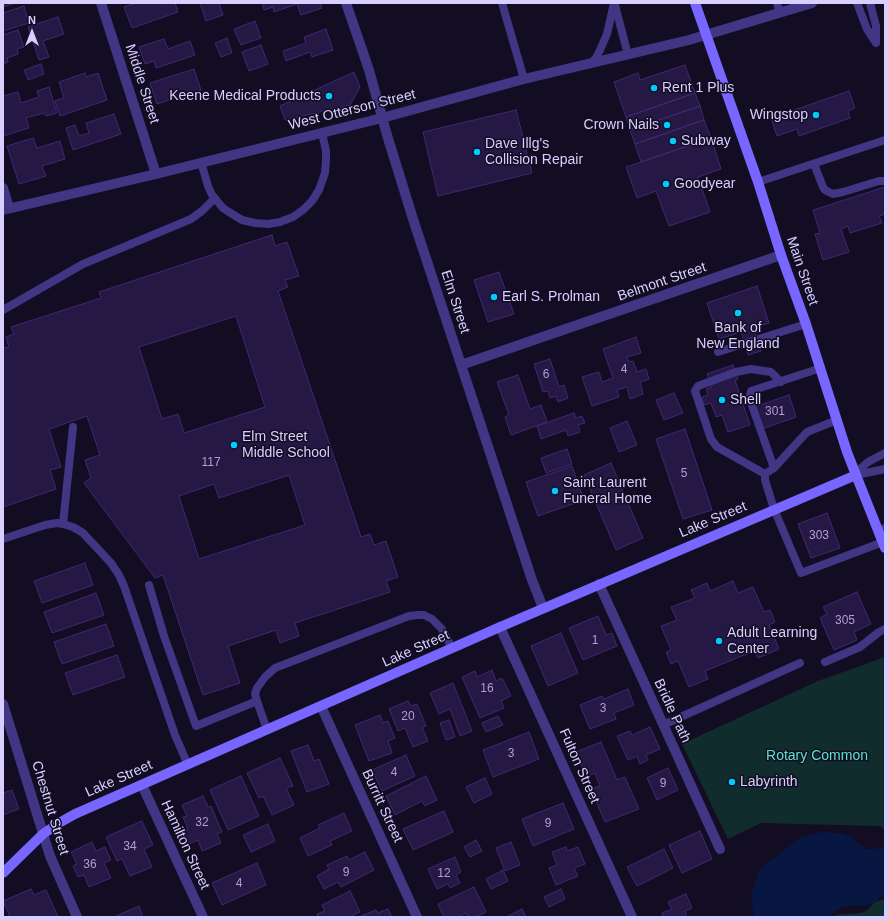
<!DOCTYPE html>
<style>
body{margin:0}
#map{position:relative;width:888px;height:920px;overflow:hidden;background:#120d23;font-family:Arial,sans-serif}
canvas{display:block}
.frame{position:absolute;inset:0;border:4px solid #d8cfff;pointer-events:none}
.north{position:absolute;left:12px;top:12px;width:40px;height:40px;-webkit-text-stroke:3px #120d23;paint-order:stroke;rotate:0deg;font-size:11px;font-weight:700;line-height:16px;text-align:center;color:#d8cfff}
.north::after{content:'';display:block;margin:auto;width:14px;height:18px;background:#d8cfff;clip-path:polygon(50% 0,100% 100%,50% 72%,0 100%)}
</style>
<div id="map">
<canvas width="888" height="920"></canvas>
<div class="frame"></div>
<div class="north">N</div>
</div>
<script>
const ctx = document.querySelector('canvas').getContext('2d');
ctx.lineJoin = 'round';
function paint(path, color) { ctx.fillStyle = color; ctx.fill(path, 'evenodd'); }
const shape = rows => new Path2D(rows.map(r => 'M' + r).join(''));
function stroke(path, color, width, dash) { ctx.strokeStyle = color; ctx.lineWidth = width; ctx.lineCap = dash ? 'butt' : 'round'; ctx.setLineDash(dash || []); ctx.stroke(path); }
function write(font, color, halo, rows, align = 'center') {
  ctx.font = font + ' Arial,sans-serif'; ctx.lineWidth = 3; ctx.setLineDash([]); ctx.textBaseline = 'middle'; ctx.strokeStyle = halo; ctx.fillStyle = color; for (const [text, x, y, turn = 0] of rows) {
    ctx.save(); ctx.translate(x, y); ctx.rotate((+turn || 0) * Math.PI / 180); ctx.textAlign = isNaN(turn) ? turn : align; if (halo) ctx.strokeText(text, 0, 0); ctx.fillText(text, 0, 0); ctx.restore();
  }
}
paint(shape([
 [885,657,885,830,880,826,761,823,728,839,682,744,818,681],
 [885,899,885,917,834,917,836,915,860,913,866,911,875,902]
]), '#102c2d');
paint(shape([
 [822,832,840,833,852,837,859,844,867,849,885,848,885,892,881,897,875,902,865,905,844,906,834,912,830,917,754,917,751,896,759,870,793,843,802,837]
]), '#071741');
const building = shape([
 [3,3,16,3,3,7,3,3],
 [136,3,175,3,178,12,132,28,124,7,136,3],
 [200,3,219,3,223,15,206,21,200,3],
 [262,3,320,3,322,8,301,15,297,4,274,12,273,7,264,10,262,3],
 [24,6,29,23,3,31,3,13,24,6],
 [58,17,64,34,43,41,49,57,39,60,28,27,58,17],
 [255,21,261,38,241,45,234,29,255,21],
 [326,29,333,50,312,57,310,52,286,61,283,51,306,43,304,37,326,29],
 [18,30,24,47,17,49,18,54,7,58,8,62,3,64,3,35,18,30],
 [227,38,232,53,221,57,215,43,227,38],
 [164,39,168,49,190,41,195,55,156,68,154,61,145,64,139,47,164,39],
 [261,45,268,64,249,71,242,52,261,45],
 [41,64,44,74,28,80,24,70,41,64],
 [685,65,695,93,626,117,614,82,638,73,640,80,685,65],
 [194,69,201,90,157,104,150,83,194,69],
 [354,72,360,87,350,105,285,120,280,106,354,72],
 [85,73,86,77,98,73,107,100,60,116,55,101,64,98,59,82,85,73],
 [49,87,57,113,46,116,44,113,26,118,29,128,3,136,3,96,18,92,21,103,39,97,37,91,49,87],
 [849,91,855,108,848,111,850,118,799,136,797,129,777,136,771,118,849,91],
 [695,93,700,106,630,130,626,117,695,93],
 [700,106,704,120,635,144,630,130,700,106],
 [516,110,532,173,438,196,423,132,516,110],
 [114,114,121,134,73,150,66,128,75,125,79,136,89,133,86,123,114,114],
 [704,120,711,138,641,162,635,144,704,120],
 [33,138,37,148,60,141,65,159,42,166,46,176,19,184,7,146,33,138],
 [711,138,721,169,698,177,710,212,669,226,656,191,637,198,626,167,711,138],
 [885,187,885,214,879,216,882,223,850,233,848,226,841,229,849,252,823,260,815,234,820,233,813,210,885,187],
 [272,235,275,246,287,242,299,276,285,280,288,287,278,291,361,537,370,534,374,545,386,541,398,577,386,581,390,592,295,623,299,636,280,643,276,630,228,646,240,683,203,695,163,575,155,578,84,483,91,478,85,460,100,455,87,416,49,429,61,467,50,470,56,489,3,507,3,348,9,347,6,337,14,334,11,327,101,298,99,292,272,235],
 [236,316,265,407,184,433,178,414,162,419,139,347,236,316],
 [289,475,305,525,199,559,179,496,214,484,219,498,289,475],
 [499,272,514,314,488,322,474,280,499,272],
 [757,286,769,323,753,328,761,351,748,355,741,332,719,339,707,303,757,286],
 [636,337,641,353,627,357,629,362,633,361,637,372,646,369,649,379,640,382,643,394,630,399,627,387,617,390,619,397,592,406,582,377,599,372,602,382,613,378,603,349,636,337],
 [550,359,559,387,564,385,568,398,558,402,556,396,550,398,548,391,543,392,534,364,550,359],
 [733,365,738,379,735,380,750,425,728,432,722,415,716,417,711,403,704,405,702,397,708,395,706,389,712,387,707,374,733,365],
 [518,375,530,409,541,405,547,422,511,435,505,417,509,415,497,382,518,375],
 [674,393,683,413,664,420,656,400,674,393],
 [789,395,796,417,762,429,754,407,789,395],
 [574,413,576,418,582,416,585,423,578,425,580,432,568,436,566,430,541,439,537,426,574,413],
 [627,421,637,445,619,452,610,428,627,421],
 [685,429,712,510,683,519,656,439,685,429],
 [567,449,572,464,546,473,541,458,567,449],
 [611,463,643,538,616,550,584,475,611,463],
 [572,466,584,500,538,516,526,482,572,466],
 [827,513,840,548,811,558,798,524,827,513],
 [85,563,93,585,42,603,34,581,85,563],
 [733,581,738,593,753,587,764,612,770,610,775,622,769,625,779,649,758,658,754,651,705,671,708,679,689,687,678,661,671,664,666,652,671,650,661,626,677,620,671,607,695,598,691,590,707,583,710,591,733,581],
 [857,592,871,624,854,632,857,640,834,650,820,618,827,614,823,607,857,592],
 [96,593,104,615,52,633,44,612,96,593],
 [598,616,606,635,612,633,617,646,583,660,569,628,598,616],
 [106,624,114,646,62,664,54,642,106,624],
 [561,633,578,673,548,686,531,646,561,633],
 [117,655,125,677,73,695,65,673,117,655],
 [492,670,496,681,502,678,511,696,501,701,504,708,480,718,462,677,475,671,477,677,492,670],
 [453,683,472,731,460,736,450,709,439,714,430,693,453,683],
 [628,689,634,705,614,713,616,719,590,729,580,705,602,696,604,699,628,689],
 [408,701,411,706,417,704,426,726,422,727,428,741,413,747,405,728,398,731,389,709,408,701],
 [380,715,383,723,388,721,395,738,388,741,392,753,369,761,355,725,380,715],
 [498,716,503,725,486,732,482,723,498,716],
 [449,720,455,737,446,740,440,723,449,720],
 [650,727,660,749,646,755,648,760,640,764,637,756,628,760,617,736,630,731,632,735,650,727],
 [529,732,539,759,493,777,483,750,529,732],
 [601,742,617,780,625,777,639,809,605,822,591,789,600,786,595,773,586,777,576,752,601,742],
 [308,745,314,761,319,759,329,784,307,792,291,751,308,745],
 [406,755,415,776,382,791,372,770,406,755],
 [280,758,293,786,286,788,294,805,272,815,263,796,259,798,247,773,280,758],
 [668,768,678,790,657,800,647,778,668,768],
 [241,776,259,816,228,830,210,790,241,776],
 [426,776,437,800,425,806,422,801,395,815,386,796,426,776],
 [485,778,492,794,474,803,466,787,485,778],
 [12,790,19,809,3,815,3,793,12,790],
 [203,796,208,807,211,806,222,832,217,834,221,843,202,851,198,840,189,844,183,831,188,829,183,817,187,816,182,805,203,796],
 [563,803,574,829,533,846,522,819,563,803],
 [444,811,453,832,413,850,403,829,444,811],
 [344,813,352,831,330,841,332,845,308,856,300,838,320,828,318,825,344,813],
 [142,821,153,845,144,849,152,867,130,876,122,859,117,861,106,837,142,821],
 [268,824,275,841,251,852,243,835,268,824],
 [700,831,712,859,682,873,669,845,700,831],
 [476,840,482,851,470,857,464,847,476,840],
 [92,842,96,851,105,847,111,860,104,863,111,878,89,887,84,875,78,877,73,866,77,864,71,852,92,842],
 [511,842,520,865,505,871,496,848,511,842],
 [566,847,567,851,578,847,585,864,574,868,578,876,556,885,549,868,557,865,552,852,566,847],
 [664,849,673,868,637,886,627,867,664,849],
 [365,852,374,870,341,887,338,882,324,889,317,876,329,869,327,865,347,856,349,860,365,852],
 [455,857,461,872,456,875,460,883,450,888,448,884,437,889,428,869,455,857],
 [257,863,266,885,222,905,212,883,257,863],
 [503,870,508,881,491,889,486,879,503,870],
 [474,887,486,912,475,917,468,917,466,913,458,917,444,917,438,904,474,887],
 [31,889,34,895,46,890,58,917,10,917,3,901,31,889],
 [561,889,565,899,549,907,544,897,561,889],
 [350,891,360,912,349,917,318,917,317,914,325,911,322,905,350,891],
 [686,894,692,908,685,911,687,917,663,917,662,913,672,909,668,902,686,894],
 [139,906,143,917,114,917,139,906],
 [388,909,392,917,361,917,361,916,376,910,378,913,388,909],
 [522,909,526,917,506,917,522,909]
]);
paint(building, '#251845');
stroke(building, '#3e2972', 1);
stroke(shape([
 [502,3,524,79],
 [777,3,780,13],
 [857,3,867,29,876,43],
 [870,3,876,26,876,42],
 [615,5,628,55],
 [591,63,596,58,600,50,607,34,614,3],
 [201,162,208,186,212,195,223,208,229,212,242,220,255,223,268,224,280,222,293,217,303,210,312,201,319,190,325,173,326,161,326,151,322,133],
 [814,164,823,187,825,190,833,194,843,192,879,181,885,181],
 [758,182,885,140],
 [3,310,83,264,191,219,202,211,215,198],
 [718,352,806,324],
 [821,368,751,391,750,395,750,400,774,468,765,474,765,480,774,509,801,573,883,542,885,528],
 [774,468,807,432,837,420],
 [765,474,717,447,711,439,695,391,698,386,736,372,751,369,771,372,781,382],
 [856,475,861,468,868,462,885,453],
 [856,475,885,469],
 [63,524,73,527,83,533,111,563,119,575,124,586,175,735,188,765],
 [3,539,45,525,57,523,63,524,73,427],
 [149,585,164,636,196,726,257,701,267,730],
 [825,662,860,647,879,632,885,629],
 [257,701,255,694,257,688,265,677,275,668,409,616,418,615,424,615,432,619,442,629,452,648],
 [663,725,800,663]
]), '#403684', 8);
stroke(shape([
 [101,3,156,174],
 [346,3,369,70,387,135,413,219,532,580,543,608],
 [3,188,9,208],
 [3,210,156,174,382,118,524,79,689,40,812,3],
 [461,365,781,255],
 [599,584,720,849],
 [500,627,632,917],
 [3,704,50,856,77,917],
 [321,706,417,917],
 [142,785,203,917]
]), '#403684', 10);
stroke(shape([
 [695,3,758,182,781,255,806,324,847,452,856,475,885,548],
 [3,873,43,834,59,823,75,814,500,627,856,475]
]), '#76f', 10);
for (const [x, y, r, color] of [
 [654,88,4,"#00cbfa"],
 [329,96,4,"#00cbfa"],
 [816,115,4,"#00cbfa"],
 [667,125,4,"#00cbfa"],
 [673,141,4,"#00cbfa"],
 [477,152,4,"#00cbfa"],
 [666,184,4,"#00cbfa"],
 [494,297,4,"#00cbfa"],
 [738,313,4,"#00cbfa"],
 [722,400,4,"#00cbfa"],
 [234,445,4,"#00cbfa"],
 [555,491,4,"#00cbfa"],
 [719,641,4,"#00cbfa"],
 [732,782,4,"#00cbfa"]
]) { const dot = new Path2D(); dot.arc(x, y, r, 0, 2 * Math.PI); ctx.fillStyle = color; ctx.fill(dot); stroke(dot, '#120d23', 1.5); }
write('12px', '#aba1d0', null, [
 ["4",624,370],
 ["6",546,375],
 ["301",775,412],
 ["117",211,463],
 ["5",684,474],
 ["303",819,536],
 ["305",845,621],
 ["1",595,641],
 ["16",487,689],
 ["3",603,709],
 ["20",408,717],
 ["3",511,754],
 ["4",394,773],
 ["9",663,784],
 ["32",202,823],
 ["9",548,824],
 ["34",130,847],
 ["36",90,865],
 ["9",346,873],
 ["12",444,874],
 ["4",239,884]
]);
write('14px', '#d8cfff', '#120d23', [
 ["Middle Street",142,84,72],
 ["West Otterson Street",352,110,-14],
 ["Main Street",802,271,71],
 ["Belmont Street",662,282,-19],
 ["Elm Street",455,302,72],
 ["Lake Street",713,520,-23],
 ["Lake Street",416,649,-24],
 ["Bridle Path",672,711,65],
 ["Fulton Street",579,766,66],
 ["Lake Street",119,779,-24],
 ["Burritt Street",382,806,65],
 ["Chestnut Street",50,808,73],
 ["Hamilton Street",185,845,65]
]);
write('14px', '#d8cfff', '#120d23', [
 ["Rent 1 Plus",662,88],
 ["Keene Medical Products",321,96,"right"],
 ["Wingstop",808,115,"right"],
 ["Crown Nails",659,125,"right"],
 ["Subway",681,141],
 ["Dave Illg's",485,144],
 ["Collision Repair",485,160],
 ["Goodyear",674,184],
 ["Earl S. Prolman",502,297],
 ["Bank of",738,328,"center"],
 ["New England",738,344,"center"],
 ["Shell",730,400],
 ["Elm Street",242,437],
 ["Middle School",242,453],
 ["Saint Laurent",563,483],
 ["Funeral Home",563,499],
 ["Adult Learning",727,633],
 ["Center",727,649],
 ["Labyrinth",740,782]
], 'left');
write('14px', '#56e4cd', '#120d23', [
 ["Rotary Common",817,756]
]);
</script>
